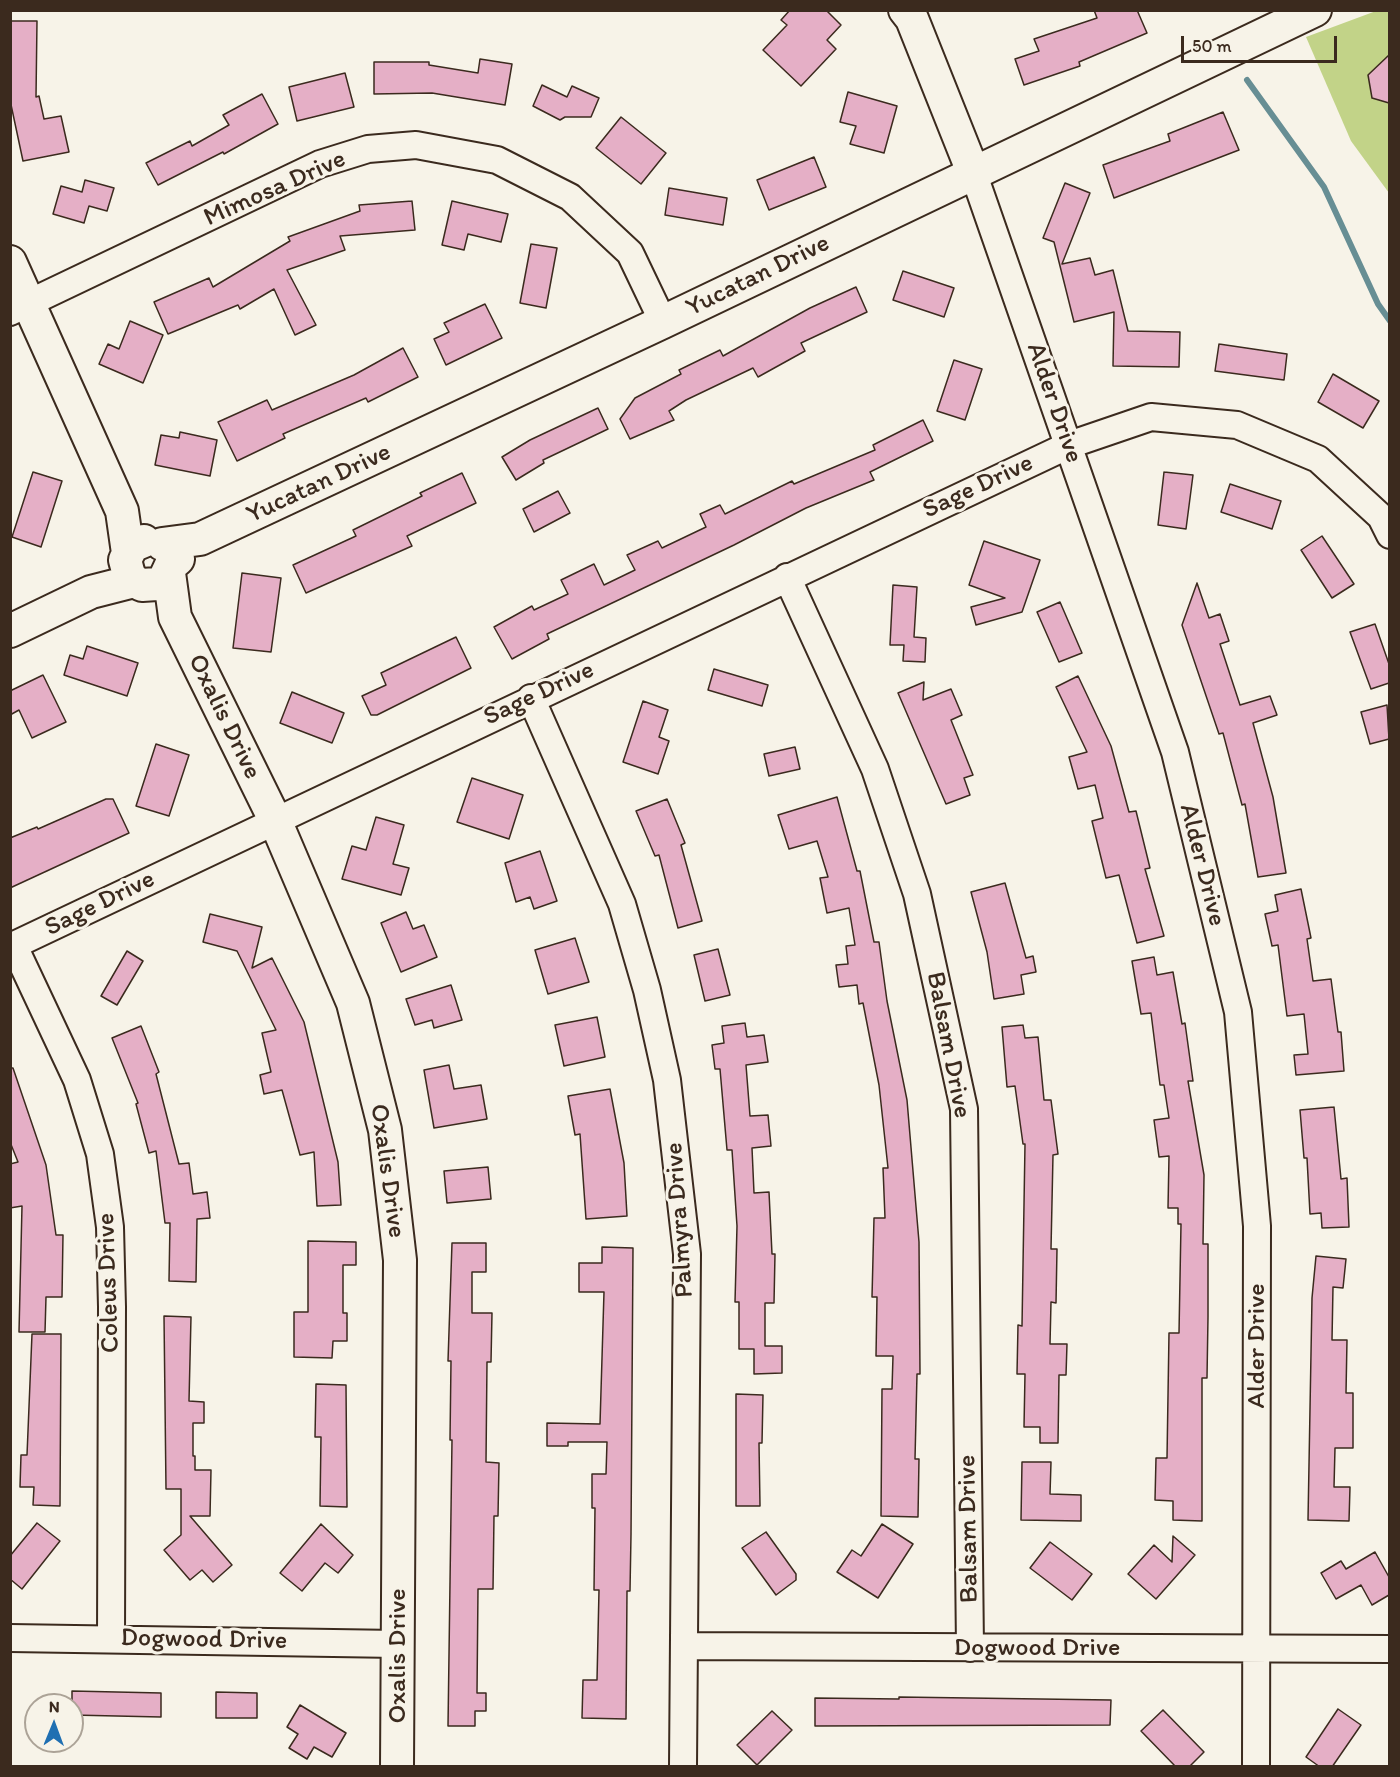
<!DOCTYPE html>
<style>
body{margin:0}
#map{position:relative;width:1400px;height:1777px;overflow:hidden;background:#f7f3e8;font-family:Itim,sans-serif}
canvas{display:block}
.frame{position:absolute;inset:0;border:12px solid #3b2a1e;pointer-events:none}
.north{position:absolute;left:24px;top:1693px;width:60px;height:60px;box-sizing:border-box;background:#f7f3e8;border:2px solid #aca397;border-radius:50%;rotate:1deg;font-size:16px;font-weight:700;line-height:24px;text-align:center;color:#3b2a1e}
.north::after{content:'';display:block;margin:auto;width:21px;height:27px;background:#1f6fb2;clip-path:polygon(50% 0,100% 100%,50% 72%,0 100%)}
.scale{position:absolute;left:1181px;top:36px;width:156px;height:27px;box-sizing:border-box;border:3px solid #3b2a1e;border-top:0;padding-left:8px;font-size:18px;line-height:21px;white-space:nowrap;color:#3b2a1e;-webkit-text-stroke:4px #f7f3e8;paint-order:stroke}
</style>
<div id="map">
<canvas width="1400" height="1777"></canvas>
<div class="frame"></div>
<div class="north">N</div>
<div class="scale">50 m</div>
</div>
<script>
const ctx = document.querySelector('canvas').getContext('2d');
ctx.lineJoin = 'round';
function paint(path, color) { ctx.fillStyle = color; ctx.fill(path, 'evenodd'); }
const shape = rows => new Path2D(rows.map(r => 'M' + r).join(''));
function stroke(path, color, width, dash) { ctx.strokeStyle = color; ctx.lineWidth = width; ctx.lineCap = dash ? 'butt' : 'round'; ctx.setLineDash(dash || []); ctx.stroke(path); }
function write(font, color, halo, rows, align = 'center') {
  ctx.font = font + ' Itim,sans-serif'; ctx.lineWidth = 6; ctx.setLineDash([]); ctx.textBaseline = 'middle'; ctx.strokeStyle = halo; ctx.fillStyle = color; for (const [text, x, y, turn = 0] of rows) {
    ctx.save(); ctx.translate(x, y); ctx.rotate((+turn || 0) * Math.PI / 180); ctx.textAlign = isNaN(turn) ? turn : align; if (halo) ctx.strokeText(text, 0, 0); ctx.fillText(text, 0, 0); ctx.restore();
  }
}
paint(shape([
 [1376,11,1389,11,1389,193,1351,141,1306,37]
]), '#c2d388');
stroke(shape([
 [1247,80,1324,187,1378,304,1390,321]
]), '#678e94', 6);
const building = shape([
 [790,10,826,10,841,25,827,40,836,49,801,86,763,50,787,25,781,20,790,10],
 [1094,10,1137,10,1147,33,1079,62,1080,66,1024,85,1015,59,1039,51,1034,39,1097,18,1094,10],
 [10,21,37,21,36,97,39,96,44,119,61,116,69,152,23,161,10,100,10,21],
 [1389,55,1389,103,1372,98,1368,75,1389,55],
 [480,59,512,64,505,105,432,93,374,94,374,62,429,62,429,65,478,73,480,59],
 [345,73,354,107,297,121,289,87,345,73],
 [542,85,567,97,572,86,599,98,591,117,565,117,560,120,533,106,542,85],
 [848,92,897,106,884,153,850,144,856,126,840,122,848,92],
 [262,94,278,124,224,154,223,152,158,185,146,163,190,141,192,146,229,125,223,115,262,94],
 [1223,112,1239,150,1114,198,1103,165,1170,141,1168,134,1223,112],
 [621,117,666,153,641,184,596,148,621,117],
 [814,157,826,187,769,210,757,180,814,157],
 [85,180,114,188,107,211,89,206,84,223,53,214,61,186,82,192,85,180],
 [1065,183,1090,193,1062,264,1090,258,1095,275,1113,270,1128,331,1180,332,1179,367,1113,366,1114,312,1074,322,1054,242,1043,238,1065,183],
 [669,188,727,198,723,225,665,215,669,188],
 [412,201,415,230,340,236,345,250,287,270,316,325,295,335,274,289,240,309,238,305,168,334,154,302,209,278,213,287,290,241,288,237,360,211,359,205,412,201],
 [452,201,508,214,501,242,468,234,464,250,442,245,452,201],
 [531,244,557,248,546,308,520,303,531,244],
 [903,271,954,288,944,317,893,300,903,271],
 [856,287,867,312,801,343,805,351,758,377,753,368,686,400,669,411,674,420,630,439,620,419,635,398,681,374,679,370,720,350,723,356,810,308,856,287],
 [485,304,502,338,446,365,434,339,449,332,444,323,485,304],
 [130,321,163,335,143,383,99,364,108,344,119,349,130,321],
 [1219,344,1287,354,1284,380,1215,371,1219,344],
 [403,348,418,377,368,402,366,398,283,434,285,438,237,461,218,422,267,400,272,410,354,375,403,348],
 [954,360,982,369,965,420,937,411,954,360],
 [1333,374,1379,401,1363,428,1318,402,1333,374],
 [598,408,608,429,543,460,544,463,516,480,502,457,530,440,598,408],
 [923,420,933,441,870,472,874,480,806,508,734,545,547,634,549,639,512,659,494,627,532,606,534,610,568,594,561,580,594,564,604,585,635,570,627,555,658,541,662,548,706,527,700,514,720,505,725,514,792,481,794,484,875,450,873,445,923,420],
 [180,432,217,440,210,476,155,465,161,435,179,438,180,432],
 [33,472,62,481,41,547,12,537,33,472],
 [1164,472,1193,475,1186,529,1158,525,1164,472],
 [462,473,476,503,407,536,412,546,306,593,293,565,356,536,353,530,422,496,420,493,462,473],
 [1230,484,1281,501,1272,529,1221,512,1230,484],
 [558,491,570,513,534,532,523,509,558,491],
 [1322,536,1354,584,1332,598,1301,550,1322,536],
 [984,541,1040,560,1022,612,976,625,971,607,1005,598,969,585,984,541],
 [242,573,281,578,271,652,233,648,242,573],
 [1197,583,1209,618,1220,614,1229,641,1220,644,1240,705,1270,696,1277,715,1253,723,1273,797,1286,873,1258,877,1245,804,1242,805,1223,733,1219,734,1182,625,1197,583],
 [893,585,917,587,914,637,926,638,925,662,903,661,904,645,890,645,893,585],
 [1060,602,1082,653,1059,662,1037,612,1060,602],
 [1375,624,1389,664,1389,683,1371,689,1350,632,1375,624],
 [456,637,471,668,377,715,371,715,362,696,386,685,381,673,456,637],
 [87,646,138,663,127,696,64,675,70,655,83,659,87,646],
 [714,669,768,685,762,706,708,690,714,669],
 [43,675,66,722,32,738,19,710,10,715,10,691,43,675],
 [1078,676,1111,746,1129,812,1136,811,1150,868,1145,869,1164,936,1137,943,1119,875,1106,878,1092,821,1103,818,1095,785,1078,789,1069,757,1087,752,1056,687,1078,676],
 [924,682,923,700,951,689,962,715,951,720,973,775,964,778,970,795,946,804,898,693,924,682],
 [292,692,344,713,332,743,280,723,292,692],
 [643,701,668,710,659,737,669,741,658,774,623,762,643,701],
 [1387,705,1389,739,1370,744,1361,712,1387,705],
 [156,744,189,755,169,816,136,806,156,744],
 [795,747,800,769,769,776,764,754,795,747],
 [472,778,523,795,509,839,457,822,472,778],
 [837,797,857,871,860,871,874,942,879,942,887,1001,907,1100,919,1242,920,1374,917,1374,915,1459,919,1459,918,1517,881,1516,882,1389,892,1389,893,1356,876,1356,877,1297,872,1297,874,1218,885,1218,883,1168,888,1168,879,1085,863,1003,859,1004,857,985,839,987,836,965,848,964,846,946,855,945,849,908,827,913,820,878,828,877,817,841,789,849,778,815,837,797],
 [106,799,113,799,129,833,10,888,10,838,37,827,38,829,106,799],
 [667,799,685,843,681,845,702,921,678,928,659,855,655,856,636,811,667,799],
 [376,817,404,825,393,864,409,868,401,895,342,879,352,846,366,850,376,817],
 [540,851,557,901,534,909,530,897,516,902,505,863,540,851],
 [1005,883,1026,958,1033,956,1036,972,1021,975,1024,994,994,999,987,952,971,892,1005,883],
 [1301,889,1311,938,1307,939,1313,981,1331,979,1338,1032,1341,1032,1344,1071,1296,1075,1294,1055,1308,1054,1304,1014,1287,1016,1278,945,1272,946,1265,914,1278,911,1275,895,1301,889],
 [406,912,413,929,424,925,437,957,401,972,381,923,406,912],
 [210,914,262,927,252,968,272,958,304,1022,338,1162,341,1205,317,1206,314,1152,300,1155,282,1090,264,1094,260,1075,271,1072,262,1033,276,1030,237,951,203,942,210,914],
 [575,938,589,982,548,994,535,950,575,938],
 [718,949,730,995,705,1001,694,955,718,949],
 [127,951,143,961,117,1005,101,996,127,951],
 [1154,957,1157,975,1173,972,1182,1024,1185,1023,1193,1081,1188,1081,1204,1175,1203,1244,1208,1244,1208,1317,1207,1378,1202,1378,1202,1521,1173,1520,1173,1501,1155,1500,1156,1458,1167,1458,1169,1333,1179,1333,1181,1224,1178,1224,1178,1208,1168,1208,1169,1156,1159,1157,1154,1120,1169,1118,1164,1085,1160,1085,1151,1013,1141,1014,1132,961,1154,957],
 [451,985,462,1020,434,1028,432,1020,415,1025,406,999,451,985],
 [597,1017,605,1057,564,1066,555,1025,597,1017],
 [745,1023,747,1037,764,1035,768,1062,746,1065,750,1116,768,1115,771,1146,752,1148,754,1193,769,1192,772,1254,775,1254,774,1303,765,1303,765,1346,782,1346,782,1373,754,1374,754,1349,739,1349,739,1302,735,1302,737,1226,732,1150,727,1150,720,1069,715,1069,712,1045,724,1043,722,1026,745,1023],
 [1023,1025,1025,1038,1038,1037,1044,1100,1051,1100,1058,1154,1053,1155,1051,1249,1057,1249,1056,1303,1051,1302,1050,1344,1067,1344,1066,1375,1059,1375,1058,1443,1040,1443,1040,1427,1024,1427,1025,1374,1017,1374,1018,1325,1022,1326,1025,1144,1023,1144,1015,1086,1007,1087,1002,1027,1023,1025],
 [141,1026,159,1072,156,1074,179,1164,189,1163,193,1194,207,1192,210,1218,197,1219,196,1282,169,1281,170,1223,165,1223,156,1151,149,1153,136,1104,138,1103,112,1038,141,1026],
 [449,1065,454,1089,481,1085,487,1119,434,1128,424,1070,449,1065],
 [10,1068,13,1068,46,1165,56,1235,63,1235,62,1297,46,1297,45,1332,19,1332,22,1206,10,1208,10,1164,18,1162,10,1142,10,1068],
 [610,1089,624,1163,627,1216,586,1219,580,1134,575,1135,568,1096,610,1089],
 [1334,1107,1341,1179,1347,1178,1349,1227,1322,1228,1321,1213,1310,1214,1307,1158,1304,1158,1300,1110,1334,1107],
 [488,1167,491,1199,447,1203,444,1171,488,1167],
 [308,1241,356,1242,356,1265,343,1265,343,1313,347,1313,347,1341,333,1341,332,1358,294,1357,294,1312,308,1312,308,1241],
 [452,1243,486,1243,486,1272,472,1272,472,1313,492,1313,491,1362,487,1362,486,1462,499,1463,498,1516,494,1516,493,1589,478,1589,477,1693,486,1693,486,1711,475,1711,475,1726,448,1726,452,1440,450,1440,451,1361,448,1361,452,1243],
 [602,1247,633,1248,631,1535,630,1591,627,1591,626,1719,582,1718,583,1680,597,1680,599,1590,594,1590,595,1508,592,1508,592,1474,606,1474,607,1442,568,1442,568,1446,547,1446,547,1423,600,1424,604,1292,579,1292,579,1263,602,1263,602,1247],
 [1316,1256,1346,1259,1343,1288,1333,1287,1332,1340,1347,1340,1346,1393,1353,1393,1353,1448,1335,1448,1334,1487,1350,1487,1349,1521,1308,1520,1312,1298,1316,1256],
 [164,1316,191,1317,189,1401,204,1402,204,1423,193,1423,193,1456,195,1456,195,1470,211,1470,210,1516,190,1516,232,1565,213,1582,202,1570,190,1580,164,1550,181,1535,181,1489,166,1489,164,1316],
 [32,1334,61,1334,60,1506,33,1505,34,1487,20,1487,21,1455,27,1455,32,1334],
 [316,1384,346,1385,347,1507,320,1506,321,1437,315,1437,316,1384],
 [736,1394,763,1395,762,1443,759,1443,760,1506,736,1506,736,1394],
 [1022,1462,1051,1462,1050,1494,1081,1495,1081,1521,1021,1520,1022,1462],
 [37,1523,60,1541,22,1589,10,1579,10,1556,37,1523],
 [321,1524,353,1555,338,1573,325,1563,302,1591,280,1573,321,1524],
 [882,1524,913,1544,878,1598,837,1572,852,1550,861,1556,882,1524],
 [766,1532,796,1574,796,1580,776,1595,742,1548,766,1532],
 [1173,1536,1195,1555,1156,1599,1128,1574,1154,1545,1172,1562,1173,1536],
 [1050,1542,1092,1574,1072,1600,1030,1568,1050,1542],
 [1375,1552,1389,1577,1389,1595,1372,1605,1361,1585,1336,1599,1321,1573,1341,1561,1346,1569,1375,1552],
 [72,1691,161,1693,161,1717,72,1715,72,1691],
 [216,1692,257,1693,257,1718,216,1718,216,1692],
 [899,1697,1111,1700,1110,1725,815,1726,815,1698,899,1699,899,1697],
 [300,1705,346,1733,332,1757,314,1747,307,1759,289,1748,298,1734,287,1727,300,1705],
 [1338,1709,1361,1725,1332,1767,1320,1767,1306,1757,1338,1709],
 [1163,1710,1204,1752,1189,1767,1176,1767,1141,1731,1163,1710],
 [772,1711,792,1730,757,1765,737,1745,772,1711]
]);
paint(building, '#e5afc6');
stroke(building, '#3b2a1e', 1.5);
const minor = shape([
 [973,172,1175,752,1238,1012,1257,1226,1256,1766],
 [10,312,320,164,368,149,416,145,497,160,570,197,630,253,663,322],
 [787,577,875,769,917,894,964,1109,970,1648],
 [531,698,622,904,647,990,667,1080,687,1254,683,1766],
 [14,946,77,1080,100,1154,110,1227,112,1307,111,1638],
 [10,947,1069,445,1151,417,1237,425,1318,459,1381,517,1390,535],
 [10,1638,398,1644],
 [685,1646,1390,1649]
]);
const tertiary = shape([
 [905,10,912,19,973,172],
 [10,262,122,511,128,553],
 [144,541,132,546,125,560,129,575,134,581,142,585,157,584,164,580,171,565,178,559],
 [162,544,200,539,663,322,1315,10],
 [169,573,175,617,275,820,353,1003,385,1130,400,1260,397,1766],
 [10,631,91,592,134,581]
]);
stroke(minor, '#3b2a1e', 30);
stroke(tertiary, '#3b2a1e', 36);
stroke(minor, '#f7f3e8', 26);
stroke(tertiary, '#f7f3e8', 32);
write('26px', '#3b2a1e', '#f7f3e8', [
 ["Mimosa Drive",275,189,-24],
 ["Yucatan Drive",758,276,-26],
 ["Alder Drive",1054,403,71],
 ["Yucatan Drive",319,484,-25],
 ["Sage Drive",978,487,-25],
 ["Sage Drive",539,694,-25],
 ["Oxalis Drive",224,717,64],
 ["Alder Drive",1202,865,76],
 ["Sage Drive",100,904,-26],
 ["Balsam Drive",948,1045,79],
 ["Oxalis Drive",387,1171,82],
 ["Palmyra Drive",680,1220,-94],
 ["Coleus Drive",109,1283,-92],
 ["Alder Drive",1257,1346,-90],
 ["Balsam Drive",969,1529,-91],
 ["Dogwood Drive",204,1640,1],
 ["Dogwood Drive",1037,1648],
 ["Oxalis Drive",398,1656,-90]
]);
</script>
